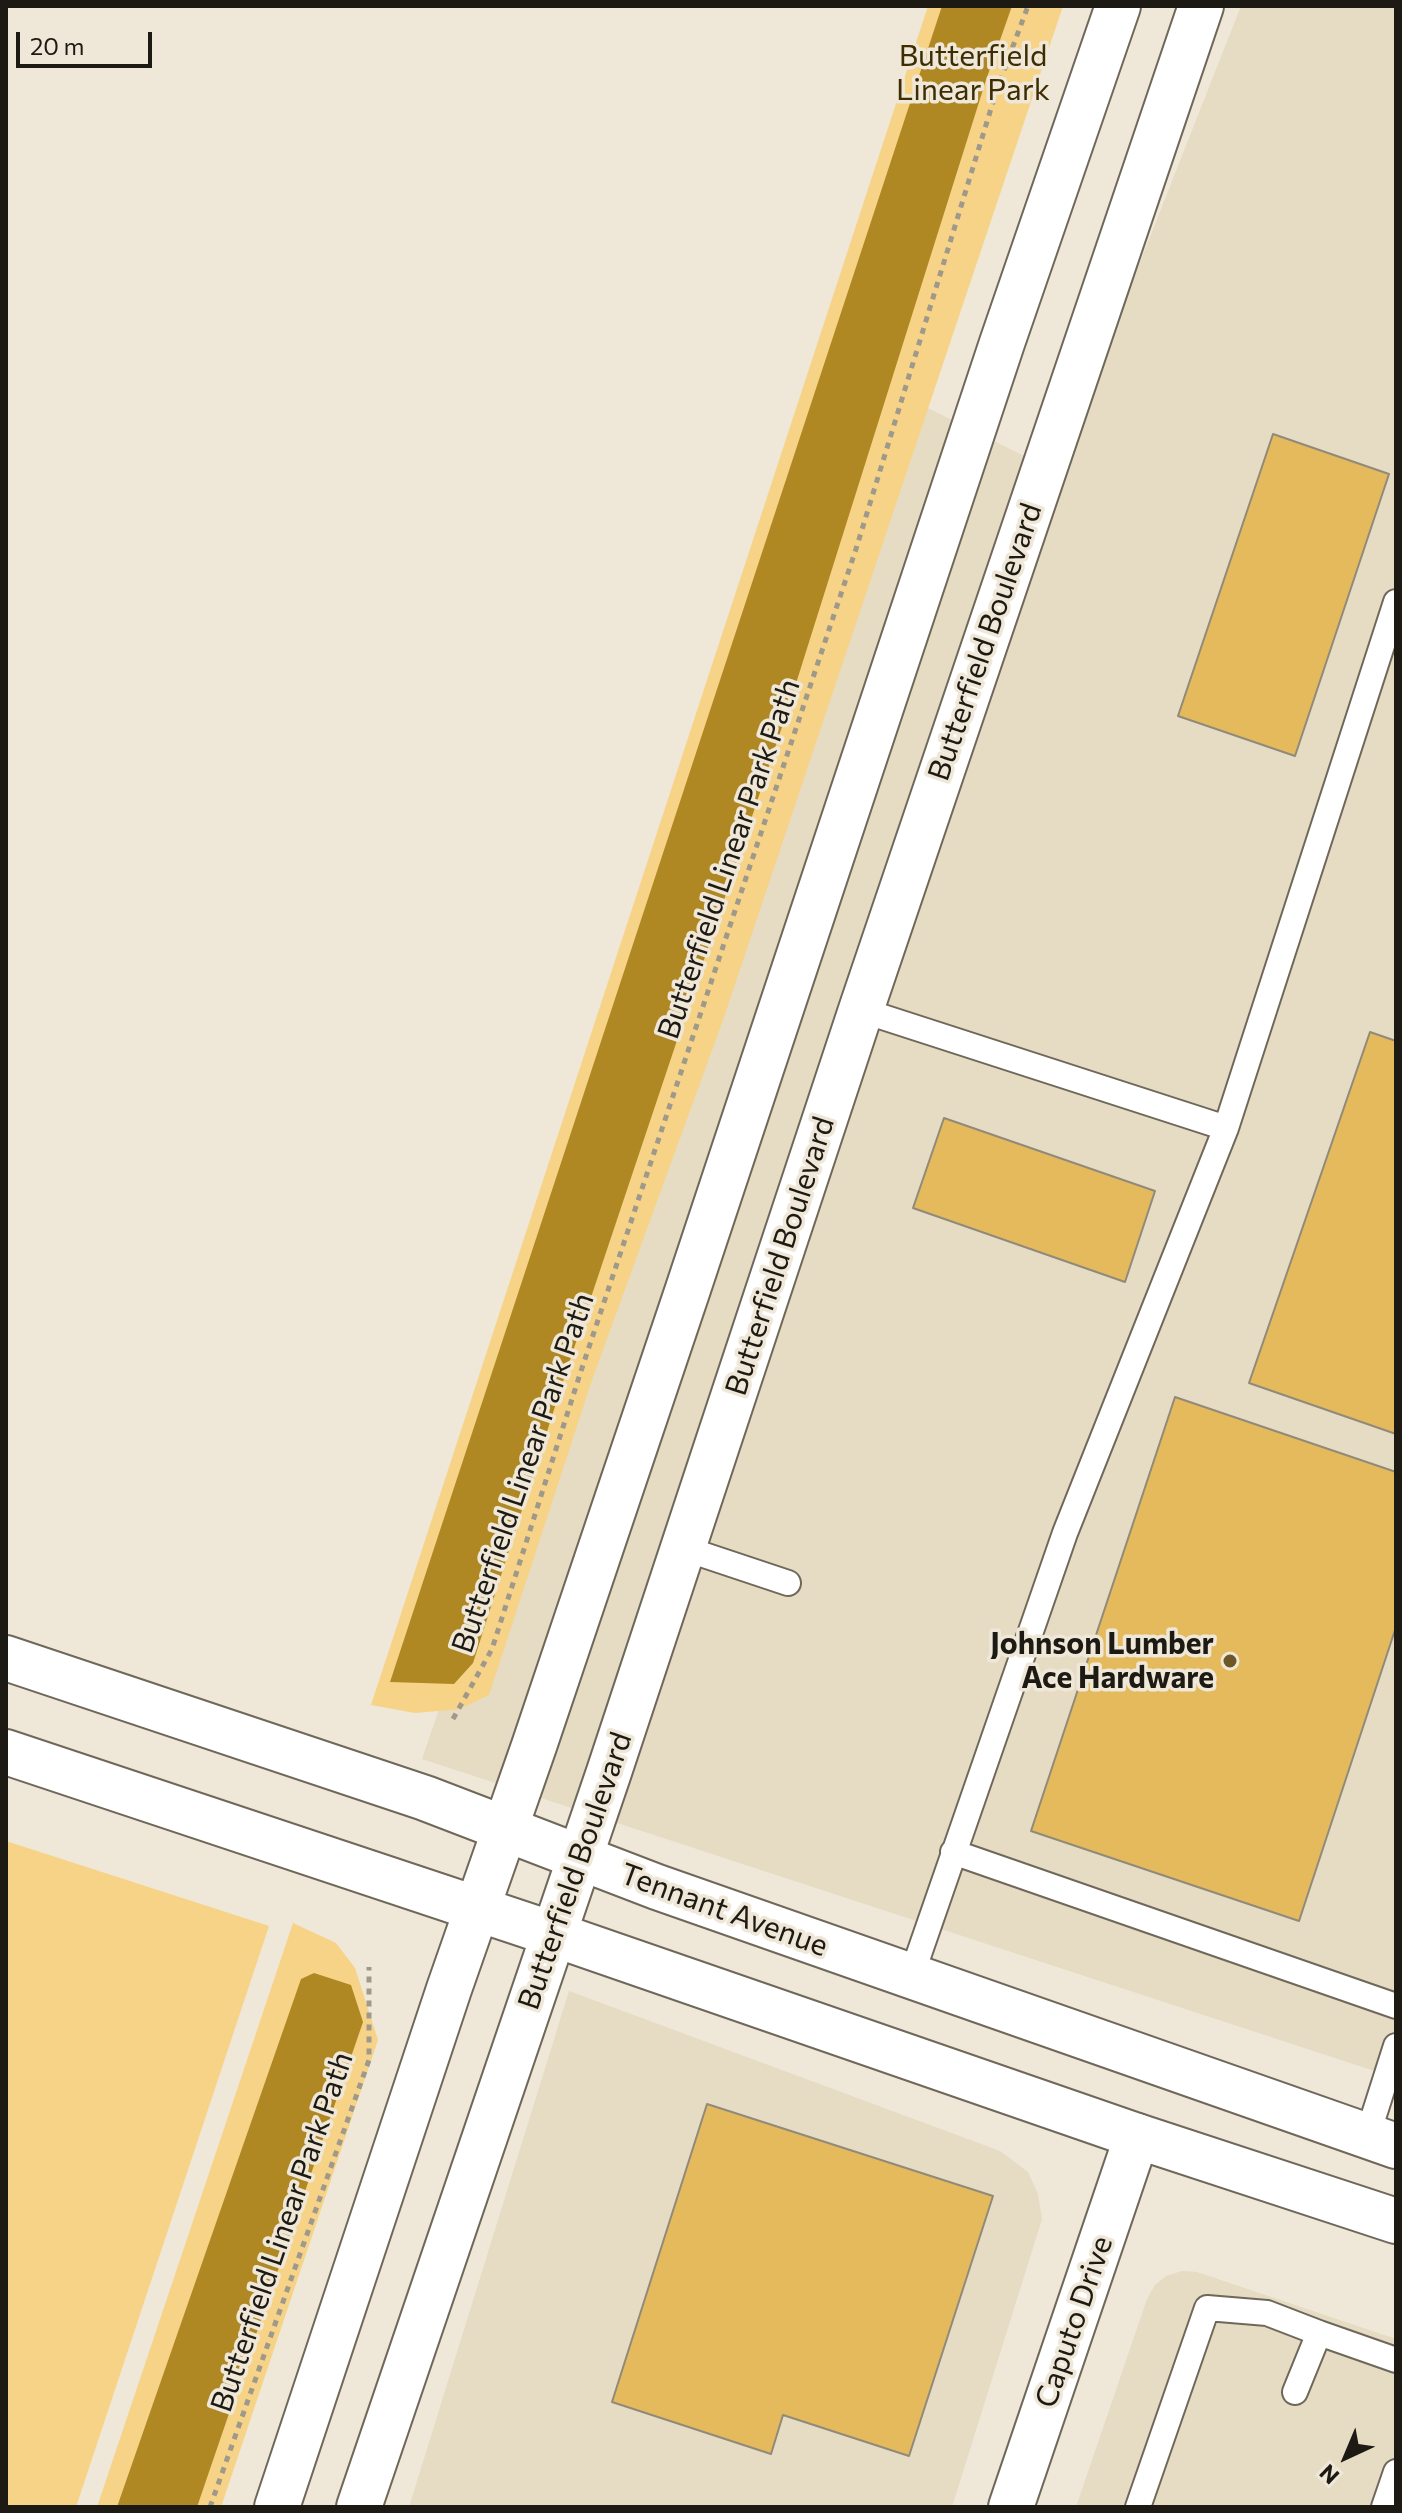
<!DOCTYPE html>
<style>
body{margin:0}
#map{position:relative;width:1402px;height:2513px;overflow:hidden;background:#efe7d7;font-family:Commissioner,sans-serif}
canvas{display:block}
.frame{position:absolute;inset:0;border:8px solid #1d1a14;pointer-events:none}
.north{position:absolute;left:1306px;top:2417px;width:80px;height:80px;-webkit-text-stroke:6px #efe7d7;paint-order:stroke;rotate:224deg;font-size:22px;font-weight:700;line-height:32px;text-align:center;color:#1d1a14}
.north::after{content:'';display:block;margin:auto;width:28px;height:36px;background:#1d1a14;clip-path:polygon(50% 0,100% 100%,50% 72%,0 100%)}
.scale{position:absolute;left:16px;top:32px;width:136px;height:36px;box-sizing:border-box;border:4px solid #1d1a14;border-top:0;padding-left:10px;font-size:24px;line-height:28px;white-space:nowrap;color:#1d1a14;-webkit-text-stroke:6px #efe7d7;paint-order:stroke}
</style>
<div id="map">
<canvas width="1402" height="2513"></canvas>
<div class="frame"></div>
<div class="north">N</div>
<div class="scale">20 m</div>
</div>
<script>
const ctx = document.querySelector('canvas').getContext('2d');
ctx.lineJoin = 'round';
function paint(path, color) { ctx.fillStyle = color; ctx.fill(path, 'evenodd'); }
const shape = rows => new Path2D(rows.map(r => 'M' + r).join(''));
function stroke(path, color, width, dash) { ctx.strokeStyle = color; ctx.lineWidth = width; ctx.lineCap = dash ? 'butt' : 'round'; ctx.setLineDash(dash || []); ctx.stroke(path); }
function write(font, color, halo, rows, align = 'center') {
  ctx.font = font + ' Commissioner,sans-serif'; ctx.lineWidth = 7; ctx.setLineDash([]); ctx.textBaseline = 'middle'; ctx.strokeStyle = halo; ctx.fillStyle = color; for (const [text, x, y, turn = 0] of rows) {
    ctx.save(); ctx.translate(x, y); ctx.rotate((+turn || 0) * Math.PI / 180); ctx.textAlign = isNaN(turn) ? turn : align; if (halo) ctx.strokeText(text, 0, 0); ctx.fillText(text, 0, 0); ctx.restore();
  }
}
paint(shape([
 [1241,6,1396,6,1396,2078,422,1759,888,388,1022,455,1061,463],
 [569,1991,1000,2151,1028,2172,1038,2194,1042,2219,952,2507,409,2507],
 [1182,2271,1197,2272,1396,2339,1396,2507,1076,2507,1147,2299,1155,2285,1166,2276]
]), '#e6dbc3');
paint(shape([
 [928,6,1063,6,723,1020,592,1380,489,1695,460,1709,415,1713,371,1705],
 [6,1841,269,1926,76,2507,6,2507],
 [293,1923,336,1943,355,1968,378,2040,221,2507,97,2507]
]), '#f6d387');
paint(shape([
 [942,6,1012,6,986,80,787,712,567,1369,473,1663,454,1684,390,1682],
 [314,1973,351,1985,363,2022,197,2507,117,2507,301,1979]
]), '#b08823');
const building = shape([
 [1273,434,1389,474,1295,756,1178,716,1273,434],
 [1370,1032,1396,1041,1396,1434,1249,1383,1370,1032],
 [944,1118,1155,1191,1125,1282,913,1208,944,1118],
 [1175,1397,1396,1472,1396,1627,1299,1921,1031,1831,1175,1397],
 [707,2104,993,2196,909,2456,783,2415,771,2454,612,2402,707,2104]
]);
paint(building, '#e4ba5c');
stroke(building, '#918a7b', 2);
const service = shape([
 [861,1010,1226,1128],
 [683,1548,788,1583],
 [953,1852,1396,2006],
 [911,1977,1065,1533,1226,1128,1396,602],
 [1367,2137,1396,2046],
 [1319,2333,1396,2360],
 [1138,2507,1207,2308,1267,2313,1319,2333,1295,2392],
 [1384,2507,1396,2472]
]);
const minor = shape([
 [1011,2507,1137,2136]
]);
const secondary = shape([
 [6,1658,425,1798,657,1887,1396,2146],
 [6,1752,553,1934,1137,2136,1396,2221]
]);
const primary = shape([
 [277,2507,449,1989,534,1746,687,1292,1002,343,1118,6],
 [359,2507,609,1772,861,1010,1201,6]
]);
stroke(service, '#6f685a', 28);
stroke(minor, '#6f685a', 48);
stroke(secondary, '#6f685a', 48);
stroke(primary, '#6f685a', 48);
stroke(shape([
 [453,1719,492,1649,580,1374,856,549,997,89,1028,6],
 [210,2507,369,2060,369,1967]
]), '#9f998c', 5, [6, 6]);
stroke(service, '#fff', 24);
stroke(minor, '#fff', 44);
stroke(secondary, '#fff', 44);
stroke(primary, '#fff', 44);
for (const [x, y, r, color] of [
 [1230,1661,8,"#6d5727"]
]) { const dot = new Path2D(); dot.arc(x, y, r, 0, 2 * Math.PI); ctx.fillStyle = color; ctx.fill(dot); stroke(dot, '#efe7d7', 3); }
write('30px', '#3e2d03', '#efe7d7', [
 ["Butterfield",973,56],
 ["Linear Park",973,90]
]);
write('30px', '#1d1a14', '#efe7d7', [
 ["Butterfield Boulevard",985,642,-71],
 ["Butterfield Linear Park Path",729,859,-71],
 ["Butterfield Boulevard",780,1256,-72],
 ["Butterfield Linear Park Path",523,1473,-71],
 ["Butterfield Boulevard",575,1871,-71],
 ["Tennant Avenue",724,1910,20],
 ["Butterfield Linear Park Path",282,2232,-71],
 ["Caputo Drive",1074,2322,-71]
]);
write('bold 30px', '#1d1a14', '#efe7d7', [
 ["Johnson Lumber",1214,1644],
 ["Ace Hardware",1214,1678]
], 'right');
</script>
